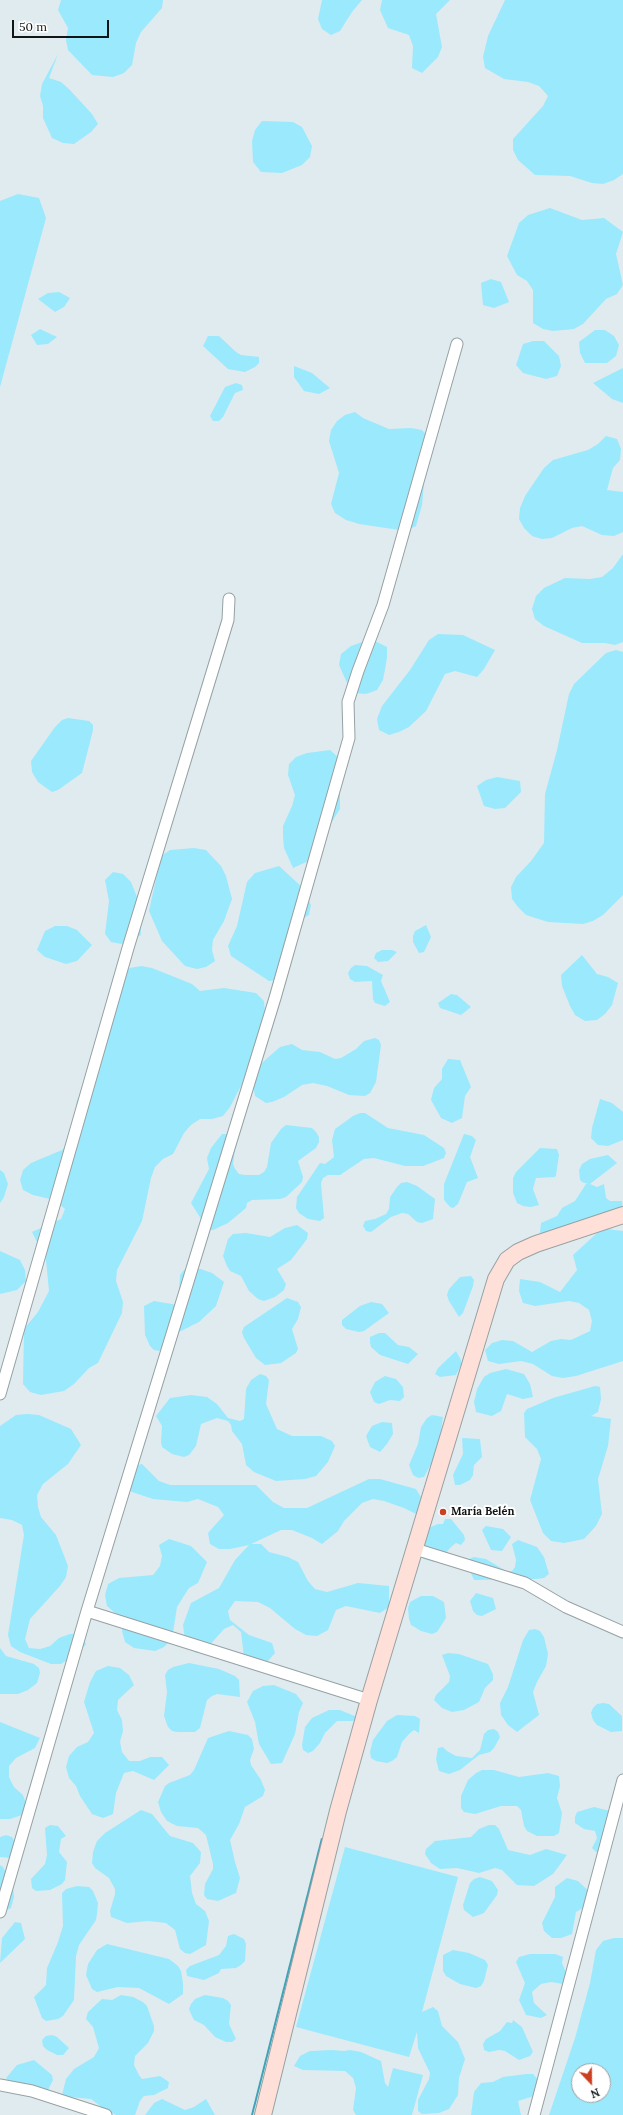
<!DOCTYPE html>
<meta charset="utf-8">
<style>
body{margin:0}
#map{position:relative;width:623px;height:2115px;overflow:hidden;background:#e0ebef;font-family:Lora,serif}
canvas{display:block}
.north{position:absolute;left:571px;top:2063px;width:40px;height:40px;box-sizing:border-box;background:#fff;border:1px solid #a0a1a2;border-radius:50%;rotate:158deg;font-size:11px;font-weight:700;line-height:16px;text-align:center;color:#111516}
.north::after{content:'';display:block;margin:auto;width:14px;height:18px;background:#ca4020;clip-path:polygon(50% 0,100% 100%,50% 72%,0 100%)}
.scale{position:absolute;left:12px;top:20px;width:97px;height:18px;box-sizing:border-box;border:2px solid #111516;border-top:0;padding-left:5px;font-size:12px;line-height:14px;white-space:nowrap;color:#111516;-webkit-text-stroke:3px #fff;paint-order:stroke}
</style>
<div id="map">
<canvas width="623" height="2115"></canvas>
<div class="north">N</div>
<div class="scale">50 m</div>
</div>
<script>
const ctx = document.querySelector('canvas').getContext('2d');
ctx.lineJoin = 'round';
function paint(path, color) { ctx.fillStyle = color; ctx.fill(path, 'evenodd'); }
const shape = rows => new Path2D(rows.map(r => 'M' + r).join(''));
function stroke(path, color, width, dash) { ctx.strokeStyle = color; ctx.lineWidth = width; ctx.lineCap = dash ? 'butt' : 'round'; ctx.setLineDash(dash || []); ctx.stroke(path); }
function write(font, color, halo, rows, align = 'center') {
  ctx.font = font + ' Lora,serif'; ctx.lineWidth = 4; ctx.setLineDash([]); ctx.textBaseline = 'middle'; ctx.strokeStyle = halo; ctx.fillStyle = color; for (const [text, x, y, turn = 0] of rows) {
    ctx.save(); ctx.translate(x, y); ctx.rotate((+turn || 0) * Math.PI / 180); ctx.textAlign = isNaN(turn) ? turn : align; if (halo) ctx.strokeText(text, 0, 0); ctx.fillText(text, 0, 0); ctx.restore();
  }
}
paint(shape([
 [61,0,163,0,162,8,141,32,136,43,132,65,124,73,113,77,92,75,68,50,66,40,68,28,58,10],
 [322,0,362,0,352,12,340,31,331,35,322,29,318,19],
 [382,0,450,0,436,14,442,47,438,57,422,73,412,68,413,46,409,35,388,28,380,10],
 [505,0,623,0,623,174,614,180,603,184,592,183,570,176,535,175,518,160,513,150,513,139,543,106,548,96,539,86,528,82,504,79,485,68,483,57,488,36],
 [58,54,49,78,61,82,69,89,92,114,98,124,91,132,74,144,63,143,52,138,43,118,43,106,40,96,42,84],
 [262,121,293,122,302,127,312,146,310,157,302,165,282,173,261,172,253,162,252,141,255,130],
 [18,194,39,198,46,218,0,387,0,201],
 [550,208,582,220,604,218,623,232,616,254,623,285,617,294,606,299,583,324,574,329,553,331,543,329,533,323,533,290,527,281,517,275,507,256,519,223,528,215],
 [491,279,501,282,509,302,494,308,483,305,481,283],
 [59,292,70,298,64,307,55,312,38,299,48,293],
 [40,329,57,337,48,344,37,345,31,335],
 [595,330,605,330,614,336,619,345,616,356,607,363,585,363,580,353,579,342],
 [208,336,219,336,236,352,241,355,259,357,259,363,255,367,245,372,228,369,203,346],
 [533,341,544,341,559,356,561,366,557,376,546,379,523,373,516,365,523,344],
 [294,366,312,373,330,388,319,394,304,391,294,377],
 [623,368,623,403,612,399,593,383],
 [236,383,242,385,243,390,235,393,223,417,219,421,213,421,210,416,225,387],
 [355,412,363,418,389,429,411,428,422,430,430,439,433,451,424,483,422,505,416,526,406,531,359,524,346,520,335,513,331,504,339,473,329,441,331,430,337,421,345,415],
 [606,436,617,439,621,449,620,460,613,468,607,490,623,492,623,532,614,536,602,535,582,526,572,528,552,538,542,539,532,536,524,528,519,519,520,508,525,496,544,468,553,460,588,450,598,444],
 [623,554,623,642,615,645,605,643,582,643,544,626,535,619,532,609,536,596,544,588,565,578,590,579,602,577,613,568],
 [438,634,463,635,495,650,484,669,477,677,455,671,445,674,426,711,409,727,399,732,389,735,379,730,377,719,382,706,410,670,429,640],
 [371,639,387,647,387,658,383,680,377,690,366,694,355,693,348,685,339,665,341,654,351,646],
 [616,650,623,652,623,895,603,915,593,921,583,924,548,922,526,915,518,907,512,899,511,887,516,877,531,861,544,843,545,794,557,750,569,694,574,684,606,653],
 [68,718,89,721,93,725,93,730,89,746,82,773,58,790,52,792,38,782,32,772,31,761,55,727,62,720],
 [330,750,338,757,344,777,340,787,340,809,328,828,313,859,293,868,284,848,283,837,283,826,292,806,295,795,288,775,289,764,296,757,307,753],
 [497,777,520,781,521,792,505,808,495,809,484,806,477,786,486,780],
 [194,848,206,850,221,866,226,876,232,899,224,921,213,940,212,950,215,961,206,967,197,969,185,966,162,941,149,911,161,856,170,850],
 [279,866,302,887,311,905,309,915,302,919,287,972,279,980,269,981,231,956,228,946,237,926,247,882,255,873],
 [113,872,123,874,131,882,139,902,141,935,122,944,111,942,105,934,109,901,105,880],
 [426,925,431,937,424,952,419,953,413,942,413,936,415,931],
 [55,926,67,926,77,930,92,945,77,961,66,964,45,957,37,950,45,931],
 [382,950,392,950,397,952,388,961,378,962,374,958,376,953],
 [582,955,597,974,608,977,618,983,612,1005,605,1014,597,1020,585,1021,575,1015,570,1006,562,986,561,975],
 [355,965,367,966,383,975,381,981,390,1002,385,1006,375,1003,373,999,372,981,355,982,350,979,348,973,351,968],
 [141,966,152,968,192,984,200,991,224,988,256,993,264,1001,265,1012,263,1023,241,1086,230,1107,223,1116,212,1119,200,1119,191,1125,184,1133,173,1154,163,1159,155,1167,151,1178,142,1221,117,1270,116,1281,123,1302,122,1313,98,1363,89,1368,74,1384,64,1391,41,1395,30,1392,23,1384,24,1329,38,1312,49,1291,45,1250,37,1242,32,1232,61,1219,65,1209,54,1200,33,1195,23,1190,20,1180,23,1170,31,1163,62,1150,70,1142,77,1100,94,1068,122,976,130,968],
 [451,994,457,995,471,1007,461,1015,440,1008,438,1003],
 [375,1038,379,1040,381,1045,376,1082,370,1093,365,1096,349,1095,327,1086,313,1083,302,1085,284,1097,272,1102,266,1103,255,1096,252,1079,256,1068,280,1047,292,1044,302,1050,320,1052,335,1059,341,1058,356,1049,364,1041],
 [448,1059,460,1060,471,1087,465,1096,462,1118,452,1123,441,1118,431,1100,434,1088,442,1079,442,1069],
 [600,1099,612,1103,623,1112,623,1140,608,1146,598,1145,591,1138,592,1128],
 [360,1113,365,1113,388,1128,424,1135,444,1148,446,1153,444,1158,423,1166,405,1166,374,1158,364,1159,340,1175,328,1175,323,1178,321,1183,324,1218,320,1221,308,1219,299,1213,296,1208,297,1197,320,1163,325,1164,334,1157,332,1140,335,1129,353,1116],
 [286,1125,312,1128,316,1132,319,1137,319,1142,316,1148,298,1161,303,1177,302,1182,286,1197,280,1199,252,1200,247,1203,246,1208,228,1223,213,1230,208,1230,191,1203,209,1169,207,1158,211,1148,222,1134,228,1134,236,1142,233,1164,235,1169,239,1174,245,1175,259,1175,264,1172,267,1167,271,1143,281,1129],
 [464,1134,472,1136,476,1140,470,1157,478,1178,467,1182,458,1204,453,1208,450,1207,444,1200,444,1184],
 [540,1148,557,1149,559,1155,556,1175,555,1177,536,1178,533,1189,539,1205,531,1207,523,1206,517,1203,513,1193,513,1178,516,1172],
 [608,1155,617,1163,590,1184,597,1187,604,1184,606,1198,610,1201,622,1201,623,1210,542,1237,540,1232,541,1223,557,1216,562,1208,575,1201,586,1184,588,1184,582,1182,580,1180,579,1170,582,1164,590,1159],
 [0,1170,4,1173,8,1184,4,1197,0,1203],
 [407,1182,417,1186,435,1199,433,1219,422,1223,417,1222,408,1214,402,1213,391,1217,371,1232,366,1231,363,1226,365,1221,375,1219,386,1214,389,1209,390,1197,397,1187,401,1183],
 [297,1225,308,1233,307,1239,291,1260,277,1269,286,1284,284,1290,275,1297,264,1301,258,1299,249,1291,241,1276,230,1271,227,1266,223,1256,228,1239,233,1234,246,1233,270,1237,285,1228],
 [607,1229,623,1231,623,1361,576,1376,563,1378,552,1376,533,1364,521,1361,499,1364,488,1361,485,1350,492,1343,502,1340,513,1341,532,1352,551,1341,561,1339,571,1340,590,1331,592,1321,589,1310,579,1303,569,1301,535,1306,523,1303,519,1291,520,1279,540,1282,560,1292,577,1270,573,1255,597,1233],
 [0,1251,20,1260,25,1270,26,1281,17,1290,0,1294],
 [189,1268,201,1269,212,1273,224,1282,216,1306,199,1322,177,1333,165,1352,154,1350,150,1346,145,1335,144,1306,154,1301,178,1305,182,1302,179,1292,180,1275,184,1270],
 [471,1276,474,1280,473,1286,463,1313,459,1317,449,1301,447,1295,449,1289,460,1277],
 [287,1298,298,1302,301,1307,298,1319,292,1329,298,1349,296,1353,281,1363,265,1365,256,1358,244,1338,242,1332,244,1327],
 [371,1302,382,1304,389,1313,364,1331,359,1332,346,1329,342,1325,342,1320,360,1306],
 [379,1333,385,1333,398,1345,409,1347,418,1354,408,1364,380,1355,371,1347,370,1342,370,1337],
 [456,1351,461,1360,461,1365,456,1375,440,1377,435,1374,438,1368],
 [506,1369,524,1374,530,1384,533,1397,523,1399,507,1394,501,1411,492,1416,476,1412,474,1402,477,1389,484,1377,490,1373],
 [260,1374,266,1376,269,1380,266,1404,277,1429,292,1436,321,1436,332,1441,335,1446,328,1462,316,1476,305,1479,276,1481,254,1472,246,1465,242,1444,232,1431,231,1425,228,1421,217,1418,201,1424,196,1446,189,1455,184,1457,172,1454,162,1447,161,1442,162,1426,156,1416,170,1398,191,1395,207,1397,217,1404,228,1418,240,1421,244,1419,246,1389,251,1380],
 [385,1376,396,1379,403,1387,404,1397,400,1401,390,1400,379,1404,374,1402,370,1392,375,1382],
 [595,1386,600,1387,601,1399,598,1412,591,1416,611,1419,608,1446,598,1479,602,1514,596,1526,584,1539,564,1543,551,1541,543,1533,530,1500,541,1459,537,1449,525,1437,524,1413,527,1409,553,1398],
 [27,1414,39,1415,71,1429,81,1445,68,1464,43,1484,37,1495,38,1507,41,1517,56,1535,68,1566,66,1577,60,1586,30,1619,25,1639,29,1648,40,1649,50,1646,59,1638,70,1634,80,1634,86,1644,79,1653,61,1664,51,1664,20,1652,11,1646,8,1635,24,1535,22,1525,12,1520,0,1518,0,1426,16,1415],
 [432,1415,443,1417,438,1451,424,1477,418,1478,413,1475,409,1465,418,1444,421,1427,427,1418],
 [382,1422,392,1423,393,1434,387,1444,380,1452,370,1447,366,1436,372,1426],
 [462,1438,480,1439,482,1457,474,1465,473,1475,470,1480,460,1485,455,1485,453,1475,463,1454],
 [142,1464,159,1481,170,1485,256,1485,273,1502,284,1508,307,1508,369,1479,380,1479,416,1489,427,1507,424,1522,416,1514,404,1508,384,1501,373,1499,362,1503,344,1521,338,1531,322,1544,312,1538,292,1530,281,1530,251,1544,261,1544,269,1552,288,1557,298,1562,308,1581,315,1589,327,1592,358,1583,389,1586,389,1607,380,1613,346,1606,336,1610,328,1630,317,1636,306,1635,295,1629,270,1608,258,1602,235,1601,228,1611,230,1620,249,1635,272,1643,275,1653,268,1661,257,1666,245,1666,241,1632,233,1625,224,1629,208,1647,197,1653,186,1648,183,1625,191,1603,219,1588,235,1560,249,1545,230,1549,219,1549,210,1544,208,1533,224,1515,218,1507,198,1499,187,1502,153,1499,132,1492,123,1486,131,1467],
 [445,1519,451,1519,464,1535,465,1540,461,1545,456,1543,451,1547,440,1560,434,1562,424,1559,419,1555,426,1529,438,1524,443,1524],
 [486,1526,503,1529,511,1537,502,1551,491,1550,482,1530],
 [169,1539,191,1546,207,1562,198,1583,189,1588,177,1607,172,1639,164,1647,155,1651,134,1648,125,1642,122,1631,123,1620,107,1606,105,1595,108,1584,119,1578,153,1575,160,1566,162,1556,159,1545],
 [518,1540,537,1547,544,1557,549,1574,544,1578,536,1579,474,1580,469,1569,469,1559,474,1557,486,1559,506,1571,512,1571,515,1567,516,1560,512,1544],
 [476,1593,493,1598,496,1609,482,1616,477,1615,473,1611,470,1601],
 [421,1596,433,1596,444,1602,446,1618,437,1632,432,1634,421,1631,411,1625,409,1619,408,1608,410,1602],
 [535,1629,540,1631,544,1637,548,1654,546,1666,537,1682,533,1692,539,1715,517,1732,508,1725,501,1715,500,1703,508,1687,523,1640,529,1630],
 [0,1648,6,1656,34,1664,39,1668,40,1673,37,1683,28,1690,18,1694,0,1694],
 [448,1653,459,1654,488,1664,493,1674,493,1680,485,1688,479,1702,464,1710,452,1712,442,1708,434,1700,436,1695,449,1682,450,1676,442,1655],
 [189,1663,219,1669,235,1676,239,1680,240,1697,217,1694,212,1696,207,1700,200,1728,195,1732,177,1732,172,1731,168,1727,164,1716,167,1692,165,1675,168,1670,173,1667],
 [108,1666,120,1668,129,1675,134,1685,118,1700,117,1710,122,1720,123,1731,120,1742,122,1752,129,1761,140,1761,150,1757,162,1757,169,1765,154,1780,133,1771,124,1773,116,1793,113,1814,103,1818,92,1814,80,1796,76,1786,69,1778,66,1767,69,1756,77,1747,88,1742,94,1733,84,1702,90,1682,96,1671],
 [274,1685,296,1694,303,1703,299,1712,295,1734,282,1763,271,1764,259,1744,255,1722,247,1702,253,1691,263,1686],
 [603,1703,609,1704,622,1716,622,1731,611,1732,597,1725,593,1720,591,1713,593,1708,597,1704],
 [329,1710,340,1710,357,1717,353,1721,337,1721,325,1733,320,1743,313,1751,308,1753,303,1750,302,1745,305,1727,312,1718],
 [397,1715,415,1716,420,1719,419,1733,414,1730,409,1734,402,1742,397,1757,392,1761,387,1763,376,1761,371,1758,370,1752,373,1740,387,1721],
 [0,1722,40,1738,35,1748,16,1758,9,1766,9,1777,14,1787,23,1795,26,1804,22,1815,10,1819,0,1819],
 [494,1729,498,1732,500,1737,494,1748,490,1752,479,1755,460,1770,449,1774,439,1771,436,1759,438,1748,443,1747,447,1751,456,1756,472,1758,480,1750,484,1734,488,1730],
 [229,1731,248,1735,252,1739,254,1749,250,1760,251,1765,261,1780,265,1790,263,1796,245,1807,239,1824,230,1840,235,1862,240,1878,236,1893,218,1901,207,1899,204,1895,205,1884,213,1869,213,1864,206,1835,198,1828,177,1826,167,1821,161,1812,158,1802,165,1786,169,1783,190,1775,194,1770,208,1738],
 [482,1770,494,1770,519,1777,548,1773,559,1776,560,1786,557,1798,562,1813,559,1833,554,1836,537,1836,527,1831,524,1826,521,1810,517,1806,501,1806,475,1814,464,1812,461,1808,461,1796,468,1780,476,1773],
 [594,1807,610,1811,601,1852,596,1852,592,1848,597,1838,595,1831,584,1829,575,1823,575,1817,577,1812],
 [141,1810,152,1814,170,1836,193,1843,201,1852,200,1863,190,1876,192,1893,196,1904,205,1911,209,1921,206,1945,190,1954,185,1953,180,1949,175,1930,166,1923,148,1921,127,1923,111,1917,110,1911,115,1894,115,1889,109,1878,95,1868,92,1863,93,1852,97,1841,105,1833],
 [50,1825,58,1826,66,1836,61,1839,59,1852,67,1862,65,1880,62,1884,50,1890,36,1891,32,1888,31,1879,45,1864,47,1855,45,1828],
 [489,1825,495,1825,499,1829,508,1850,530,1855,546,1849,567,1855,553,1874,534,1886,517,1885,502,1870,495,1868,479,1873,457,1868,440,1869,431,1863,425,1854,426,1849,435,1841,471,1837,479,1829],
 [6,1835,12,1837,16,1844,11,1858,0,1857,0,1837],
 [345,1847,458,1877,422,2012,433,2007,438,2011,442,2026,458,2042,465,2059,459,2078,458,2095,449,2109,439,2113,422,2114,418,2111,418,2100,429,2079,430,2073,418,2048,417,2032,409,2057,296,2027],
 [0,1865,3,1867,13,1886,14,1897,11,1908,0,1913],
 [480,1877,492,1881,498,1890,497,1895,484,1913,473,1917,464,1910,463,1905,470,1883,474,1879],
 [567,1878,578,1881,595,1897,597,1905,595,1907,583,1908,576,1912,572,1934,561,1938,552,1938,544,1931,542,1923,555,1897,555,1887],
 [77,1886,89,1887,93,1891,98,1903,97,1914,96,1920,79,1945,76,1956,74,2000,63,2016,58,2019,46,2021,42,2018,34,1997,46,1985,47,1968,58,1942,63,1926,62,1893,66,1889],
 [15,1922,21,1923,25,1939,0,1963,2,1938],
 [234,1934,244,1939,246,1944,245,1961,241,1965,236,1968,221,1969,219,1973,204,1980,187,1976,186,1970,190,1966,219,1955,226,1946,228,1936],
 [614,1938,623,1938,623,2115,549,2115,575,2038,590,1983,596,1950,603,1941],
 [579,2071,603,2071,603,2095,579,2095],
 [107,1944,169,1959,178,1966,181,1971,183,1983,183,1994,169,2004,139,1988,118,1987,97,1992,92,1989,86,1975,88,1964,97,1950],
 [453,1950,469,1953,485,1960,488,1965,484,1981,481,1986,476,1988,460,1984,446,1976,443,1971,443,1955],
 [530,1954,555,1954,563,1957,562,1963,567,1975,569,1985,551,1982,541,1984,532,1992,534,2003,547,2015,541,2018,526,2015,519,2000,525,1983,516,1962,519,1957],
 [121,1995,133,1997,143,2002,147,2006,154,2026,154,2031,148,2043,135,2056,134,2065,139,2075,142,2079,160,2076,169,2082,168,2088,154,2095,144,2096,140,2101,135,2115,116,2115,104,2109,91,2099,70,2097,65,2100,62,2095,66,2079,74,2069,94,2057,99,2048,93,2027,86,2019,88,2012,102,1999,112,2000],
 [205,1995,223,1998,228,2001,231,2005,229,2024,236,2039,232,2042,226,2042,215,2037,204,2025,194,2020,191,2014,189,2009,191,2004,195,1999],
 [513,2020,522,2027,533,2052,530,2056,519,2060,505,2051,499,2050,489,2052,484,2050,483,2044,486,2039,500,2031,507,2022,512,2023],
 [52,2035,57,2037,69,2048,63,2055,57,2055,47,2050,43,2046,42,2040,46,2036],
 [332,2050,344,2051,350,2050,361,2052,381,2061,385,2083,388,2087,393,2068,423,2075,412,2115,356,2115,353,2110,356,2088,353,2078,345,2071,303,2070,294,2066,300,2056,310,2051],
 [34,2060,52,2075,53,2080,48,2090,38,2095,9,2082,6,2078,17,2065],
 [527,2074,533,2074,541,2083,534,2096,518,2101,521,2115,471,2115,474,2092,481,2083,493,2082,503,2077],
 [162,2099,185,2110,194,2107,206,2099,215,2115,145,2115,154,2103]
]), '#9be9fd');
paint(shape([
 [321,1838,323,1839,253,2115,251,2115]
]), '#3fa2b8');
const street = shape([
 [0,1394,128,948,228,620,229,599],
 [415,1549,525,1583,566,1607,623,1632],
 [87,1611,369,1700],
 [0,1912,87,1611,275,998,349,738,348,702,358,671,383,605,457,344],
 [0,2085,32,2091,106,2115],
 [534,2115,623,1780]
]);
const secondary = shape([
 [263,2115,338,1811,369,1700,496,1279,507,1260,518,1252,536,1244,623,1215]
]);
stroke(street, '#96a1a3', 13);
stroke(secondary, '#96a1a3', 18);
stroke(street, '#fff', 11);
stroke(secondary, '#ffe0d9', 16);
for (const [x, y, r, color] of [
 [443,1512,4,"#ca4020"]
]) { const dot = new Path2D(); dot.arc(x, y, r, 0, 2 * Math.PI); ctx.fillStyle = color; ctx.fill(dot); stroke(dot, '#fff', 1.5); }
write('bold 11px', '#111516', '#fff', [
 ["María Belén",451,1512]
], 'left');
</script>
